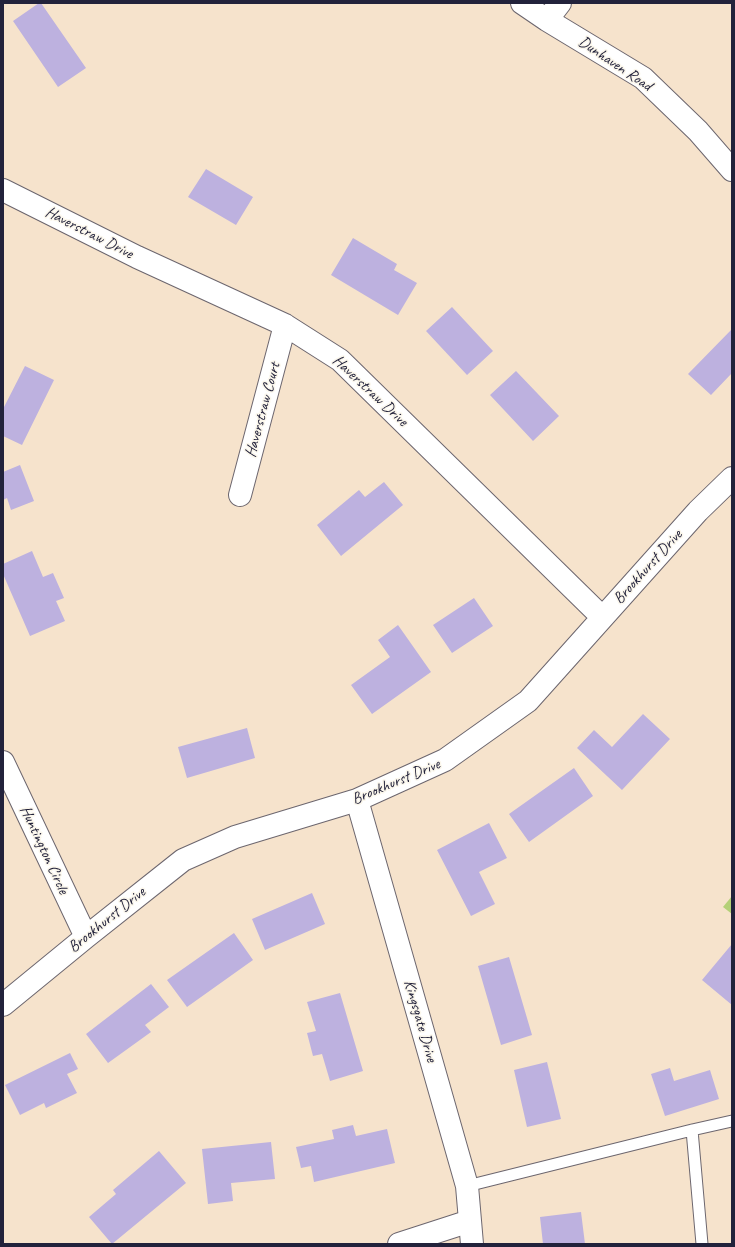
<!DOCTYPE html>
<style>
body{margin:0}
#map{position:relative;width:735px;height:1247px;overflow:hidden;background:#f6e3cc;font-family:Caveat,sans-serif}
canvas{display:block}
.frame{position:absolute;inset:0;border:4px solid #22223b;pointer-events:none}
</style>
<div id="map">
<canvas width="735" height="1247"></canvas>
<div class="frame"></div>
</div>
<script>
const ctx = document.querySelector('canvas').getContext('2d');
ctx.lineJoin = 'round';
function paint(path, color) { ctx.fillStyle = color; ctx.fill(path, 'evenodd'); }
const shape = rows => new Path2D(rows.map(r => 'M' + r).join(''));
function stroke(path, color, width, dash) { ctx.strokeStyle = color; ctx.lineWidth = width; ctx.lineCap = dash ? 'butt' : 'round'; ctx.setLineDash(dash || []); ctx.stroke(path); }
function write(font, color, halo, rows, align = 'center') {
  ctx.font = font + ' Caveat,sans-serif'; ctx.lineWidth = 3; ctx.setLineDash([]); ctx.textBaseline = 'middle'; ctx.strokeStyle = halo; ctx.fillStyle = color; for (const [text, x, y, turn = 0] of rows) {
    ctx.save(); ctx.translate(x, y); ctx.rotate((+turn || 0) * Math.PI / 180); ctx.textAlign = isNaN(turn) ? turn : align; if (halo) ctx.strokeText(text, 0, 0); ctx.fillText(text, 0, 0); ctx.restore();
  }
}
paint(shape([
 [732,896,732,914,723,907]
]), '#b4d077');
paint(shape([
 [39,3,41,3,86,68,58,87,13,21],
 [206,169,253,197,236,225,188,197],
 [353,238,397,264,394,270,417,283,398,315,331,275],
 [452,307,493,351,467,375,426,331],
 [732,329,732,373,711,395,688,374],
 [25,366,54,380,22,445,3,436,3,409],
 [516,371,559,416,533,441,490,395],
 [20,465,34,501,11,510,7,498,3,500,3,472],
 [384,482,403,505,341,556,317,525,359,490,365,497],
 [32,551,43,577,53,573,64,598,56,601,65,621,30,636,3,574,3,564],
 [474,598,493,626,452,653,433,625],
 [398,625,431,672,372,714,351,685,390,657,378,640],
 [643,714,670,739,622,790,577,748,594,730,612,747],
 [247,728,255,758,187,778,178,747],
 [574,768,593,796,529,842,509,814],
 [489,823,507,858,479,872,495,904,471,916,437,850],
 [312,893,325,924,265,950,252,919],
 [234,933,253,960,187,1007,167,980],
 [732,944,732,1005,702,980],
 [509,957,532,1035,501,1045,478,966],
 [151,984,169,1007,145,1025,151,1032,108,1063,86,1034],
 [340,993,363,1071,330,1081,322,1054,313,1056,307,1033,316,1031,307,1002],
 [70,1053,78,1069,67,1074,77,1093,46,1108,44,1103,20,1115,5,1085],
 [547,1062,561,1119,527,1127,514,1070],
 [670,1068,674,1081,710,1070,719,1099,665,1116,651,1074],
 [353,1125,356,1136,387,1129,395,1163,314,1182,311,1166,301,1168,296,1147,334,1139,332,1130],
 [271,1142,275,1179,231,1183,233,1201,208,1204,202,1149],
 [159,1151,186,1183,112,1244,89,1217,116,1194,113,1190],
 [581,1212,585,1244,543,1244,540,1217]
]), '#bdb1df');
const service = shape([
 [692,1130,702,1244],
 [467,1186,692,1130,732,1121]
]);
const minor = shape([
 [522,3,547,20,643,78,698,131,732,170],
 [547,20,560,3],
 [3,190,137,257,285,325,340,360,602,617],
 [240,495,285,325],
 [3,762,86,937],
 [357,800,467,1186,472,1244],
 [3,1005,86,937,183,860,235,837,357,800,445,760,528,701,698,511,732,478],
 [399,1244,470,1221]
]);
stroke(service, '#6c666e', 13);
stroke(minor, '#6c666e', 24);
stroke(service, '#fff', 11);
stroke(minor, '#fff', 22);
write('16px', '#22223b', '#fbf7ec', [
 ["Dunhaven Road",615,64,34],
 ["Haverstraw Drive",89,233,27],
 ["Haverstraw Drive",370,391,43],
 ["Haverstraw Court",263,410,-75],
 ["Brookhurst Drive",648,567,-48],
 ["Brookhurst Drive",396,782,-23],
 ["Huntington Circle",44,850,65],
 ["Brookhurst Drive",107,920,-39],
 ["Kingsgate Drive",420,1021,74]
]);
</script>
